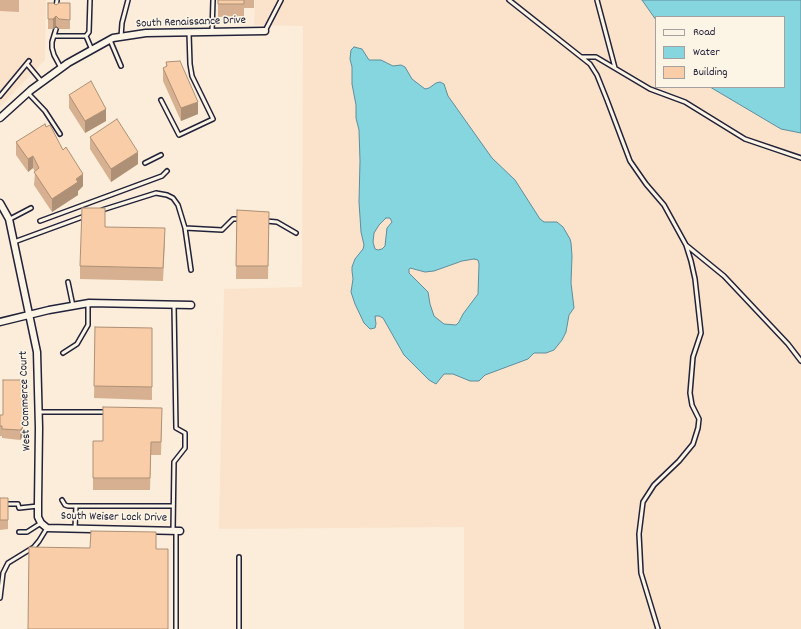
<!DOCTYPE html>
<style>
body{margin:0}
#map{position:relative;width:801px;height:629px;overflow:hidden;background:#fbedd9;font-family:Dekko,sans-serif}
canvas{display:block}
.legend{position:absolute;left:655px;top:16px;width:130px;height:72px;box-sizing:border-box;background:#fcf5e5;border:1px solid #a5a1a1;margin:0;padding:5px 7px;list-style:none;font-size:12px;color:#22223b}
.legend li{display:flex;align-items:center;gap:8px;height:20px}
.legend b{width:20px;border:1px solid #a5a1a1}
</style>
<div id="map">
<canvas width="801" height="629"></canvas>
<ul class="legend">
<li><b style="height:5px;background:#fcf5e5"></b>Road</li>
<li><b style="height:11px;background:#86d6df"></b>Water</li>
<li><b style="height:11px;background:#f9cda8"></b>Building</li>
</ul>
</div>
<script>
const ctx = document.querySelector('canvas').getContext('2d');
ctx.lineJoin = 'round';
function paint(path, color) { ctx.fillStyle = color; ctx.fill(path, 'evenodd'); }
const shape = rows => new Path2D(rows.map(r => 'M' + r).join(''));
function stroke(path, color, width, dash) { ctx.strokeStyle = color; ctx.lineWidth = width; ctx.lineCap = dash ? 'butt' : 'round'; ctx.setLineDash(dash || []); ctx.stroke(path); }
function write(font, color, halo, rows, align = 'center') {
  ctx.font = font + ' Dekko,sans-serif'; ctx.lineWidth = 3; ctx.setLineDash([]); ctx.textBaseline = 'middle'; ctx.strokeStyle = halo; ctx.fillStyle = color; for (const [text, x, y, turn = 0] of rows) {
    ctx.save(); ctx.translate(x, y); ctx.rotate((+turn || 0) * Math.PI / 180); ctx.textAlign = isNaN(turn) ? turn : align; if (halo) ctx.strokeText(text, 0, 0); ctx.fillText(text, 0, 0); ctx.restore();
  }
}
paint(shape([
 [0,0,46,0,45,60,0,107],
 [255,0,801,0,801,629,464,629,464,527,219,529,224,289,302,287,303,26,254,25],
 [656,17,784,17,784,87,656,87]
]), '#fae3ca');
const water = shape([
 [642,0,801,0,801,133,781,129,710,87,784,87,784,17,656,17,656,20,642,0],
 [354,47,362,49,369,60,381,60,393,66,401,65,405,67,412,79,425,89,429,88,436,83,440,82,444,84,448,96,492,158,515,180,540,219,544,222,557,222,563,227,570,239,571,243,572,256,571,283,574,308,569,315,566,332,562,340,554,350,546,353,534,353,528,359,485,375,479,381,470,381,453,374,444,374,436,384,429,380,404,355,383,318,379,316,375,316,376,324,375,328,370,329,364,323,355,304,351,292,353,279,352,271,352,267,355,259,363,249,364,245,361,232,359,202,360,161,359,130,356,118,356,105,352,84,352,67,350,59,351,50,354,47],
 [386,218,390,218,392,222,387,228,385,246,382,249,378,250,375,249,373,242,374,233,379,225,386,218],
 [474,259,478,260,479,264,478,294,463,314,459,322,456,325,444,324,434,316,430,304,428,292,409,273,409,269,410,268,425,272,434,271,462,261,474,259]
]);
paint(water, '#86d6df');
stroke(water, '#5e8e9d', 1);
const lane = shape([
 [509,0,590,64,597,75,607,100,630,161,646,184,664,205,686,245,691,261,695,279,701,333,693,357,690,393,692,405,699,419,698,428,693,444,679,461,654,485,643,502,639,534,641,573,658,629],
 [597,0,615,68],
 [56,8,57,0],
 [56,29,52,42,52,48,54,55,61,68],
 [265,31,281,0],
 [212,32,213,0],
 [54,36,86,36,92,50],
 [86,36,89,32,90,0],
 [121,37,122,23,128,0],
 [110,40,121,66],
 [582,57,596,57,650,89,685,102,745,139,801,158],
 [27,64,42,82],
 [28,93,45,111,60,134],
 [0,96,29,61],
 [161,100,179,135,213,119,192,76,190,64,189,33],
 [145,163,161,155],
 [102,210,156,193,167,195,173,198,178,205,185,228,191,270],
 [10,219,31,208],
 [40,221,162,176,167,171],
 [266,221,277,222,296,233],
 [185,228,222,230,233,219,241,219],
 [14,242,85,216],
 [686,245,724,276,788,344,801,361],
 [68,282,73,306],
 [63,353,77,344,88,325,88,303],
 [39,412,103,412],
 [62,500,65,505,68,506,173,506],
 [0,504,18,504,19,508,38,506],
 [75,528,76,506],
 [173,531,174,462,185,448,185,433,176,428,174,305],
 [19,532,27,532,41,523],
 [0,598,3,573,8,563,34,547,39,541,47,528],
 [176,629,176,531],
 [239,629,239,557]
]);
const street = shape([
 [0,118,31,90,68,63,113,38,146,33,265,31],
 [0,203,9,219,37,352,39,428,38,503,38,517,41,523,47,528,180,531],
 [0,322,49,310,89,303,191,305]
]);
stroke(lane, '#22223b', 6);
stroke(street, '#22223b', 9);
stroke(lane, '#fcf5e5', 3);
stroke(street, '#fcf5e5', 6);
paint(shape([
 [0,0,19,0,19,12,0,11],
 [218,0,254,0,254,8,244,8,244,16,218,17],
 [48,3,56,5,70,3,70,29,59,29,56,26,53,29,48,29],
 [166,62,198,114,181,121,163,81,163,68,166,67],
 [69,95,106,121,85,133,69,108],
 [46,127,63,150,83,186,78,191,78,195,52,212,34,185,35,172,33,168,28,172,16,155,16,142],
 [90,137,138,164,111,182,90,149],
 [237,210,269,212,268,279,236,279],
 [105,227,165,241,163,281,80,279,80,266],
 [95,327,152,328,152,400,94,398],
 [3,380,23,436,20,440,2,438,2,436,0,436,0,415,3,415],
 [162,421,161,455,151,455,150,490,93,490,93,441,103,441],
 [0,498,8,498,8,529,0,530]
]), '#d6b090');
paint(shape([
 [56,16,56,26,53,29,53,19],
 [198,102,198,114,181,121,181,108],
 [106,109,106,121,85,133,85,121],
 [138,152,138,164,111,182,111,169],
 [33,156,33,168,28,172,28,159],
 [83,174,83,186,78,191,78,195,52,212,52,199],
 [23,427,23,436,20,440,20,430]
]), '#ae9076');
const building = shape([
 [218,0,244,0,244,4,218,4,218,0],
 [48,3,53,3,56,5,59,3,70,3,70,20,59,19,56,16,53,19,48,19,48,3],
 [180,61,198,102,181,108,163,68,167,66,166,62,180,61],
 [91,81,106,109,85,121,69,95,91,81],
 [117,119,138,152,111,169,90,137,117,119],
 [45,124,46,127,50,125,63,150,66,147,83,174,76,179,78,182,52,199,34,172,39,168,33,156,28,159,16,142,45,124],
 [82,208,105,208,105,227,165,228,163,268,80,266,82,208],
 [237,210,269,212,268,266,236,266,237,210],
 [95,327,152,328,152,387,94,386,95,327],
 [3,380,21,380,23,427,20,430,2,429,2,426,0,426,0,415,3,415,3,380],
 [103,407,162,408,161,442,151,442,150,478,93,478,93,441,103,441,103,407],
 [0,498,8,498,8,520,0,520,0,498],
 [91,531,156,532,156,549,168,549,168,629,28,629,29,547,90,548,91,531]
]);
paint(building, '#f9cda8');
stroke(building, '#ae9076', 1);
write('12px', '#22223b', '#fcf5e5', [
 ["South Renaissance Drive",191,23,-2],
 ["West Commerce Court",26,401,-92],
 ["South Weiser Lock Drive",114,518,1]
]);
</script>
